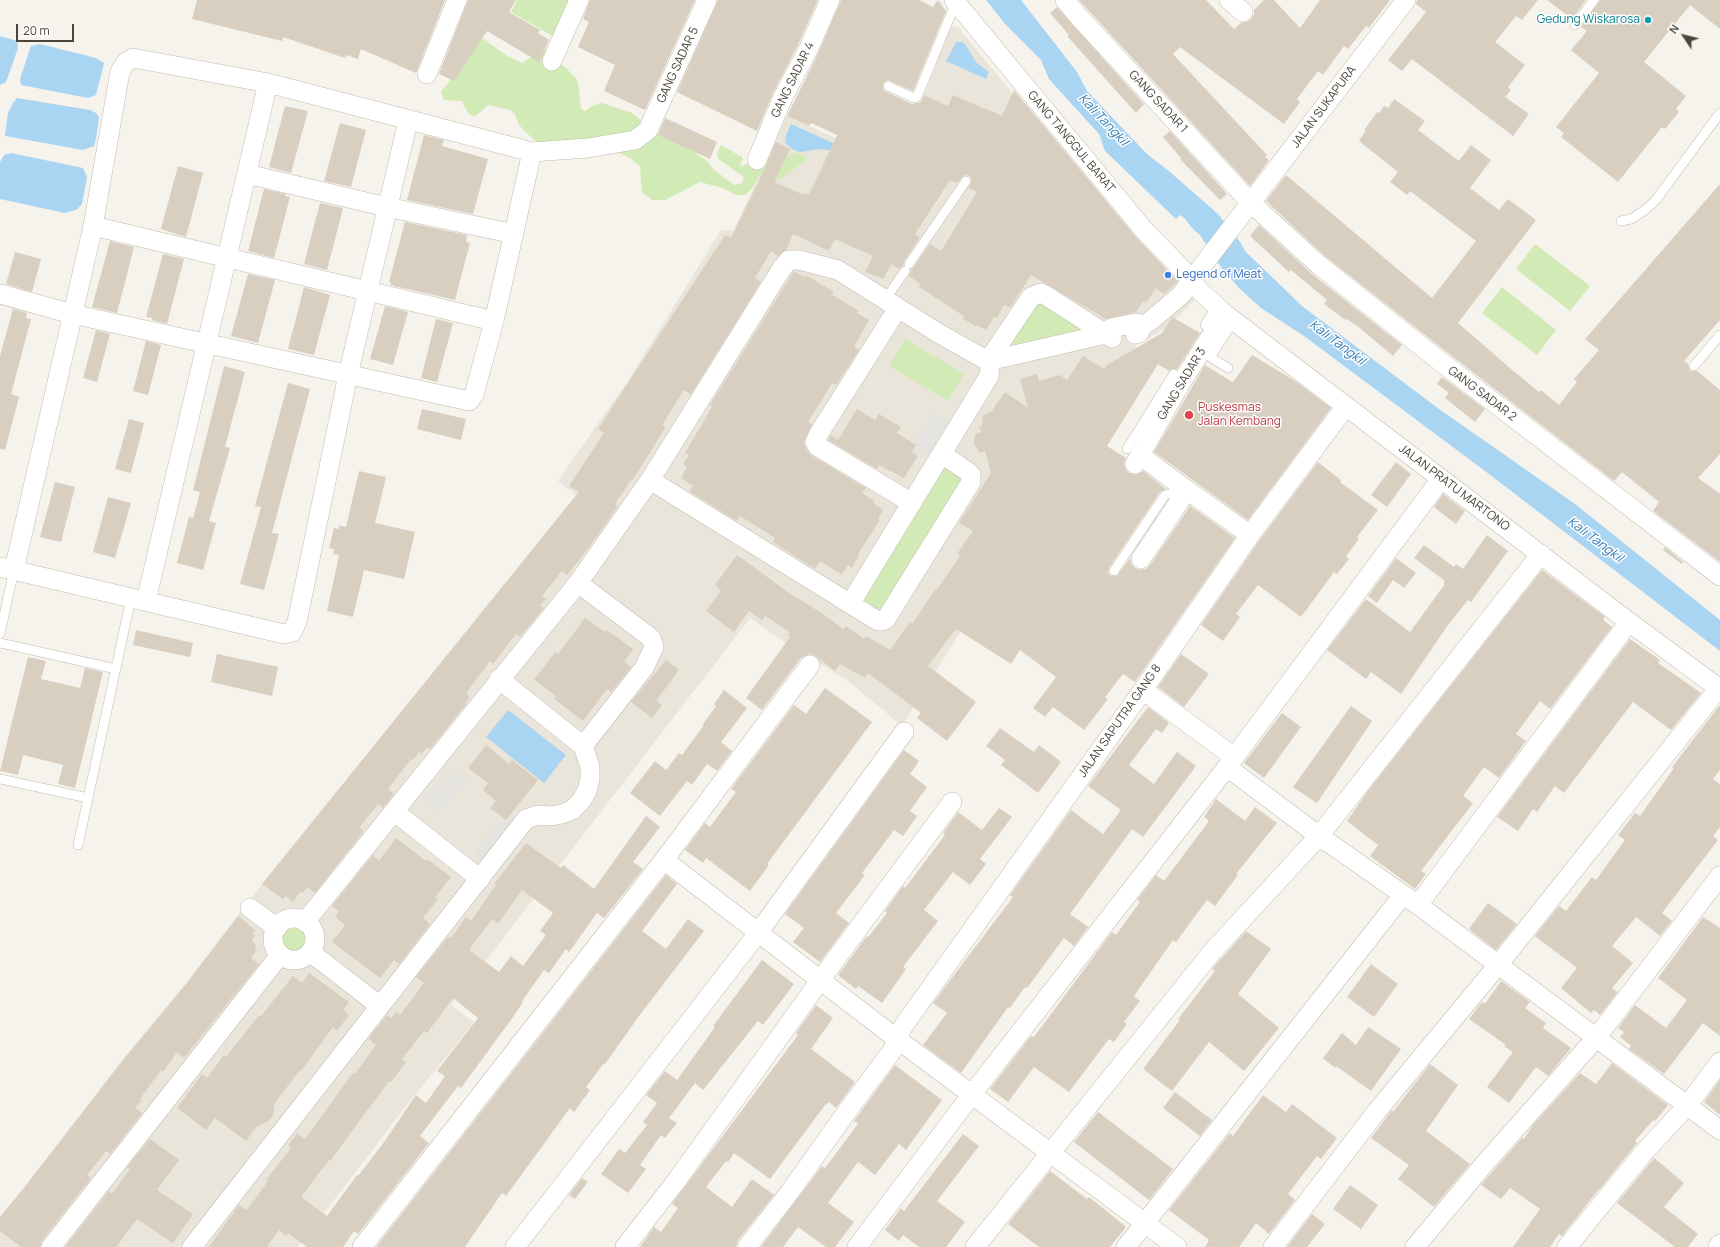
<!DOCTYPE html>
<style>
body{margin:0}
#map{position:relative;width:1720px;height:1247px;overflow:hidden;background:#f6f3ec;font-family:Manrope,sans-serif}
canvas{display:block}
.north{position:absolute;left:1664px;top:16px;width:40px;height:40px;-webkit-text-stroke:3px #fff;paint-order:stroke;rotate:305deg;font-size:11px;font-weight:700;line-height:16px;text-align:center;color:#4b4439}
.north::after{content:'';display:block;margin:auto;width:14px;height:18px;background:#4b4439;clip-path:polygon(50% 0,100% 100%,50% 72%,0 100%)}
.scale{position:absolute;left:16px;top:24px;width:58px;height:18px;box-sizing:border-box;border:2px solid #4b4439;border-top:0;padding-left:5px;font-size:12px;line-height:14px;white-space:nowrap;color:#4b4439;-webkit-text-stroke:3px #fff;paint-order:stroke}
</style>
<div id="map">
<canvas width="1720" height="1247"></canvas>
<div class="north">N</div>
<div class="scale">20 m</div>
</div>
<script>
const ctx = document.querySelector('canvas').getContext('2d');
ctx.lineJoin = 'round';
function paint(path, color) { ctx.fillStyle = color; ctx.fill(path, 'evenodd'); }
const shape = rows => new Path2D(rows.map(r => 'M' + r).join(''));
function stroke(path, color, width, dash) { ctx.strokeStyle = color; ctx.lineWidth = width; ctx.lineCap = dash ? 'butt' : 'round'; ctx.setLineDash(dash || []); ctx.stroke(path); }
function write(font, color, halo, rows, align = 'center') {
  ctx.font = font + ' Manrope,sans-serif'; ctx.lineWidth = 3; ctx.setLineDash([]); ctx.textBaseline = 'middle'; ctx.strokeStyle = halo; ctx.fillStyle = color; for (const [text, x, y, turn = 0] of rows) {
    ctx.save(); ctx.translate(x, y); ctx.rotate((+turn || 0) * Math.PI / 180); ctx.textAlign = isNaN(turn) ? turn : align; if (halo) ctx.strokeText(text, 0, 0); ctx.fillText(text, 0, 0); ctx.restore();
  }
}
paint(shape([
 [951,26,958,27,1031,116,1140,243,1196,299,1166,328,1141,343,1138,343,1081,438,902,726,852,684,812,658,810,660,750,618,557,869,451,1005,474,1022,403,1110,298,1247,0,1247,0,1217,24,1188,123,1059,187,982,259,888,576,495,558,481,629,379,721,230,734,230,787,116,894,165,922,101]
]), '#eae5da');
paint(shape([
 [517,0,570,0,554,37,511,12],
 [474,32,507,56,522,63,545,49,556,62,564,66,576,78,579,88,581,109,585,111,592,106,602,103,632,113,640,120,644,127,685,146,707,161,713,169,734,185,742,183,744,177,718,159,717,153,721,145,742,157,743,159,740,165,741,166,747,164,758,164,769,157,782,153,790,157,794,152,804,155,806,161,770,185,762,175,760,175,753,187,746,195,736,195,723,188,700,182,665,200,652,200,642,192,640,166,630,158,591,139,587,138,579,140,541,144,534,140,519,125,515,114,510,110,488,105,477,115,473,117,468,113,462,101,444,100,441,92,456,73],
 [1535,244,1590,286,1570,311,1516,269],
 [1502,287,1556,330,1537,355,1482,313],
 [1040,302,1083,330,1014,345,1013,342,1036,305],
 [905,339,964,374,948,401,889,366],
 [944,467,960,476,962,480,880,613,863,602,863,595],
 '281 939a13 13 0 1 1 26 0a13 13 0 1 1-26 0Z'
]), '#d2eab5');
paint(shape([
 [933,412,949,422,930,453,914,443],
 [452,768,467,780,438,813,424,800],
 [502,818,511,826,484,861,474,853]
]), '#e5e3e0');
paint(shape([
 [986,0,1021,0,1077,72,1087,91,1147,154,1170,172,1218,214,1240,242,1246,252,1302,306,1439,409,1575,504,1720,620,1720,651,1489,474,1304,336,1261,308,1239,288,1221,267,1200,235,1194,230,1185,219,1180,215,1176,219,1105,151,1099,134,1049,79,1041,60,1006,25],
 [0,36,17,41,18,48,6,82,0,85],
 [956,42,962,42,965,44,976,62,989,72,986,79,946,61],
 [40,44,96,58,104,63,96,95,88,98,21,85,20,79,31,46],
 [17,98,90,110,96,113,99,117,96,139,94,146,83,150,5,136,8,113,13,103],
 [791,124,855,153,819,149,800,152,792,149,786,144,785,138],
 [11,153,83,168,87,177,82,204,76,210,65,213,0,199,0,162,4,155],
 [508,710,566,755,544,783,486,737]
]), '#a9d4f2');
paint(shape([
 [197,0,445,0,416,73,361,49,358,59,346,55,345,58,283,37,282,41,192,19],
 [468,0,516,0,509,12,540,30,538,33,549,40,539,62,487,31,454,81,439,74],
 [590,0,695,0,645,110,604,91,615,65,578,47,589,22,583,19],
 [718,0,818,0,798,45,773,93,757,131,677,92],
 [841,0,919,0,933,7,938,0,946,11,913,91,888,80,883,83,883,90,912,104,921,102,924,95,948,106,953,95,1002,116,1014,90,1136,237,1178,281,1164,294,1156,288,1146,303,1143,301,1136,312,1106,319,1031,275,1010,308,1004,305,997,318,994,317,986,330,977,325,976,327,962,318,964,316,919,287,920,284,909,276,911,270,914,267,930,244,941,251,977,192,968,188,972,181,970,176,967,175,963,176,957,183,950,180,915,234,920,237,904,261,903,265,899,269,891,264,883,279,865,272,873,256,835,239,829,251,793,234,786,250,778,256,771,251,755,278,761,282,691,394,684,390,662,425,666,427,632,481,631,480,615,504,618,506,590,546,567,575,562,571,542,596,546,599,540,606,544,608,520,637,516,634,493,664,490,661,466,693,470,697,465,704,466,704,430,749,427,747,421,754,419,752,413,760,411,759,388,789,394,794,383,808,378,804,359,828,363,830,363,832,315,893,307,887,303,893,300,892,293,902,286,896,283,899,262,884,579,492,569,486,604,433,598,429,725,235,731,238,767,164,776,142,790,149,774,182,804,195,805,193,809,195,837,135,811,123,809,126,787,116,818,54],
 [1079,0,1206,0,1234,29,1241,23,1246,22,1251,19,1254,14,1254,10,1264,0,1274,0,1300,28,1320,0,1390,0,1369,28,1366,26,1348,49,1344,46,1323,75,1318,71,1297,99,1300,102,1284,124,1180,47,1173,54,1267,155,1265,157,1269,160,1250,186],
 [1417,0,1538,0,1522,20,1516,16,1495,42,1525,65,1508,87,1511,90,1505,97,1529,114,1513,136,1412,59,1402,71,1388,60,1426,12,1416,4],
 [1547,0,1586,0,1572,19],
 [1600,0,1720,0,1720,29,1690,5,1644,62,1686,96,1676,109,1679,112,1665,129,1662,127,1618,182,1561,137,1564,133,1556,127,1599,73,1571,50,1587,31,1581,27],
 [1057,7,1144,104,1136,113,1067,36,1069,35,1050,13],
 [1394,99,1425,121,1418,130,1459,161,1471,145,1491,160,1470,188,1499,210,1508,199,1536,220,1458,323,1510,368,1539,392,1541,390,1559,405,1577,382,1574,379,1599,350,1585,339,1720,184,1720,320,1684,361,1688,364,1690,371,1697,371,1720,390,1720,454,1698,478,1720,494,1720,562,1653,511,1659,502,1622,472,1614,481,1448,353,1326,257,1266,201,1286,175,1432,298,1476,241,1410,191,1407,195,1390,182,1398,172,1359,141,1366,130,1365,129,1377,112,1379,113,1384,106,1388,108],
 [285,106,308,111,291,173,269,167],
 [665,118,717,142,710,159,658,135],
 [340,123,366,130,351,187,324,181],
 [1170,131,1227,194,1220,200,1180,159,1181,158,1163,137],
 [424,135,444,140,442,146,488,159,473,214,407,200],
 [178,166,203,173,186,237,161,229],
 [264,189,286,194,285,196,290,197,274,258,248,251],
 [320,203,343,208,327,270,304,264],
 [405,222,467,235,466,242,470,243,455,300,390,285,391,283,389,282],
 [1259,225,1312,274,1402,345,1393,356,1361,329,1347,319,1345,320,1324,304,1327,300,1291,270,1289,272,1250,236],
 [110,241,134,247,117,313,92,307],
 [15,252,41,259,32,292,6,284],
 [163,254,184,259,167,324,152,320,152,318,146,317],
 [794,271,804,277,806,275,834,292,832,295,859,311,857,313,869,320,854,347,859,350,836,385,832,383,808,422,812,424,804,442,807,451,811,455,866,488,862,493,875,501,873,503,883,510,878,519,880,520,858,554,859,555,852,568,848,565,842,575,820,561,815,569,773,542,775,538,740,516,737,521,689,491,693,486,681,478,687,467,683,464,689,455,685,453,712,407,710,405],
 [248,274,275,280,258,343,231,336],
 [304,287,330,295,314,355,288,349],
 [385,306,408,312,393,365,370,359],
 [13,309,27,313,26,318,31,319,11,394,19,397,5,450,0,449,0,356],
 [1172,317,1200,333,1177,369,1172,369,1169,371,1158,364,1107,446,1126,458,1124,464,1126,470,1129,473,1136,475,1143,471,1166,489,1160,492,1109,568,1108,573,1111,576,1117,576,1130,558,1131,564,1135,568,1141,570,1146,569,1150,565,1190,506,1235,538,1135,682,1123,674,1105,697,1108,699,1084,730,1053,707,1045,717,1033,708,1056,677,1020,650,1011,664,956,629,928,666,976,702,947,741,917,718,921,713,868,673,865,678,840,664,835,671,816,656,811,653,801,658,762,710,746,698,790,637,788,636,790,632,765,616,762,620,749,611,734,632,706,611,721,590,715,585,737,555,789,593,823,614,843,629,846,626,864,639,866,636,890,650,910,622,912,624,935,590,936,591,960,556,957,554,973,531,959,523,991,473,985,451,980,453,974,444,975,434,981,432,979,426,982,426,983,415,991,412,1005,392,1028,408,1020,379,1037,374,1039,381,1060,375,1067,380,1083,356,1104,369,1107,365,1162,333],
 [436,319,453,323,437,382,421,378],
 [96,330,110,334,97,382,83,378],
 [146,341,161,345,148,395,133,391],
 [1252,355,1295,381,1331,408,1248,520,1154,452,1205,365,1232,382,1234,381],
 [224,366,245,372,225,447,230,448,209,521,216,523,203,570,177,563,189,517,193,518,200,492,193,490],
 [1442,377,1485,409,1475,422,1445,398,1449,393,1437,384],
 [288,383,310,389,272,533,279,534,264,590,240,584,261,507,255,506],
 [422,409,466,419,461,440,417,429],
 [857,409,875,420,879,414,901,427,897,433,916,445,912,452,918,456,904,478,879,465,877,469,828,440,831,435,838,440],
 [129,419,144,423,131,473,115,469],
 [1318,462,1341,480,1340,482,1378,510,1357,537,1359,539,1346,556,1349,559,1337,574,1334,572,1301,617,1258,585,1236,614,1240,617,1223,641,1201,625,1259,541],
 [1396,462,1411,474,1387,507,1371,495],
 [359,471,386,477,375,523,415,532,404,579,364,570,353,617,327,611,339,555,333,554,334,549,329,548,334,528,339,529,339,525,346,527],
 [55,482,75,487,61,542,40,537],
 [1443,494,1465,511,1456,524,1434,507],
 [108,497,131,503,115,558,93,552],
 [1487,535,1508,551,1471,602,1468,600,1448,625,1401,694,1371,672,1366,679,1327,650,1366,599,1410,632,1445,584,1443,583,1445,581,1414,558,1424,545,1454,567,1456,564,1463,569],
 [1665,547,1683,562,1682,564,1663,550],
 [1396,558,1416,573,1404,588,1393,580,1377,603,1368,596],
 [1542,570,1605,617,1603,620,1612,627,1550,709,1540,701,1516,734,1526,741,1499,778,1484,767,1463,796,1473,803,1421,871,1426,874,1415,889,1370,856,1378,845,1347,821,1367,792],
 [585,618,605,632,607,630,633,649,624,662,631,667,611,692,607,689,583,721,554,699,556,696,534,680,555,652,558,654],
 [136,630,193,643,190,657,133,645],
 [1630,639,1660,660,1658,663,1701,693,1671,730,1633,702,1564,793,1555,786,1537,812,1533,809,1518,831,1497,817],
 [217,654,278,667,272,696,211,682],
 [1181,654,1209,674,1184,707,1158,687],
 [28,657,46,661,41,679,80,688,85,668,103,672,75,788,58,784,63,765,23,755,18,775,0,771],
 [666,660,679,670,656,701,662,705,652,718,631,702],
 [825,688,872,722,767,864,769,865,750,891,706,858,703,863,685,850,705,823,710,827,736,792,731,789,794,705,806,714],
 [724,690,747,708,721,742,732,751,717,771,707,764,692,785,687,781,660,816,630,793,655,761,666,770,679,753,682,755,704,725,703,724,716,706,714,704],
 [1351,706,1372,721,1317,803,1293,787],
 [1719,706,1720,707,1720,770,1713,779,1720,784,1720,827,1713,836,1718,840,1662,913,1672,921,1660,936,1636,917,1612,946,1633,963,1612,988,1618,992,1600,1015,1594,1010,1591,1013,1561,988,1577,968,1535,936,1559,906,1566,911,1592,877,1596,880,1625,840,1618,835,1635,813,1640,816,1674,768,1672,767],
 [1148,707,1169,723,1162,733,1156,729,1129,765,1154,784,1177,752,1196,766,1143,837,1132,829,1070,914,1088,927,1074,946,1064,938,1027,988,1025,987,1010,1008,1008,1007,961,1073,923,1045,947,1013,933,1003,1013,897,1010,895,1071,810,1103,834,1121,810,1088,786],
 [1282,713,1301,727,1264,778,1244,763],
 [1000,728,1034,752,1039,745,1061,762,1038,793,1001,765,1005,760,986,746],
 [486,745,509,764,512,760,538,780,506,820,490,808,496,801,483,790,488,783,468,768],
 [904,750,919,761,910,774,927,787,910,811,917,816,903,836,894,830,862,873,865,875,836,913,849,923,820,962,793,942,804,928,785,914],
 [1216,799,1245,821,1255,807,1277,823,1236,874,1238,875,1215,906,1207,900,1176,942,1173,940,1134,996,1140,1001,1124,1022,1127,1024,1114,1042,1109,1039,1069,1092,1034,1067,1008,1102,990,1089,1031,1036,1034,1037,1112,932,1116,935,1140,902,1137,900,1156,875,1164,881,1209,821,1204,817],
 [999,808,1012,817,980,859,986,864,970,885,953,872,924,910,938,921,903,967,906,969,882,1003,858,986,856,989,838,975,867,936,868,937,887,913,885,911,903,886,905,888,945,835,943,833,958,812,982,830],
 [646,816,660,827,633,862,643,869,604,918,597,913,569,952,566,949,549,973,544,970,522,1001,523,1002,513,1017,461,1088,458,1086,420,1136,429,1143,358,1234,354,1231,343,1247,307,1247,288,1233,286,1236,279,1230,267,1247,209,1247,239,1205,247,1210,268,1181,266,1180,291,1148,288,1146,297,1133,305,1139,353,1073,355,1074,376,1045,369,1039,371,1035,387,1015,391,1018,396,1012,400,1015,424,983,416,977,448,937,451,938,466,917,471,921,496,885,494,884,526,843,561,868,563,865,594,889],
 [522,890,553,913,540,931,546,935,523,966,511,956,499,972,469,950,492,919,498,924],
 [453,998,478,1018,437,1071,445,1076,426,1103,416,1095,382,1145,358,1176,357,1175,327,1216,301,1197,329,1160,330,1161,389,1081,391,1082,406,1062,402,1059,424,1031,427,1033],
 [396,838,426,861,427,859,451,877,435,897,438,899,423,918,430,924,399,964,394,960,380,978,332,942,345,925,335,917,339,911,332,906,373,855,379,861],
 [666,875,677,884,642,931,666,949,688,919,704,931,639,1016,605,1064,604,1063,586,1087,590,1090,574,1112,570,1108,506,1196,502,1193,465,1247,376,1247],
 [1488,903,1517,924,1496,950,1469,929],
 [238,916,255,930,252,934,255,936,252,939,256,946,255,953,251,958,259,964,184,1058,177,1052,163,1072,161,1070,140,1099,142,1100,135,1108,142,1113,110,1154,106,1151,87,1175,91,1178,42,1240,40,1247,21,1247,0,1231,0,1217,23,1189,124,1059,187,983],
 [1703,917,1720,928,1720,1036,1703,1023,1664,1074,1629,1049,1631,1046,1620,1037,1624,1032,1618,1028,1635,1005,1666,1028,1687,1000,1658,978],
 [1246,931,1271,949,1238,994,1279,1028,1244,1071,1209,1042,1172,1091,1143,1069,1180,1020,1178,1019,1215,971,1212,969],
 [762,960,794,984,763,1025,758,1021,703,1090,695,1083,669,1118,677,1123,665,1138,661,1135,640,1165,646,1169,628,1193,601,1174,619,1149,625,1153,647,1125,643,1122,657,1103,646,1095,665,1071,677,1080,715,1027,713,1026],
 [1371,964,1398,984,1374,1017,1347,997],
 [309,973,349,1002,343,1010,349,1015,337,1031,333,1027,300,1072,299,1071,275,1103,273,1116,268,1121,257,1126,246,1141,215,1118,206,1130,177,1108,202,1074,207,1078,224,1055,226,1057,259,1015,261,1016,293,976,302,983],
 [1501,981,1530,1002,1525,1008,1546,1023,1543,1028,1571,1048,1548,1076,1536,1067,1509,1103,1487,1087,1513,1052,1504,1046,1506,1045,1469,1019,1482,1002,1485,1004],
 [816,1005,833,1018,811,1049,855,1082,836,1108,829,1102,825,1105,770,1179,734,1153,728,1162,726,1161,706,1187,732,1207,752,1179,774,1195,738,1240,736,1247,640,1247,654,1227,661,1232,678,1208,672,1204,798,1035,796,1033],
 [1368,1027,1401,1049,1371,1091,1336,1066,1335,1068,1323,1058,1342,1033,1356,1045],
 [1612,1063,1668,1105,1655,1121,1653,1120,1635,1141,1637,1143,1600,1189,1599,1189,1562,1236,1559,1234,1550,1247,1513,1247,1540,1209,1510,1188,1501,1199,1481,1185,1522,1138,1524,1139,1533,1125,1580,1073,1596,1084],
 [1430,1064,1458,1085,1426,1131,1470,1164,1434,1207,1398,1179,1409,1165,1371,1138,1392,1110,1393,1112],
 [895,1065,942,1100,906,1150,899,1144,875,1175,858,1162,828,1203,854,1222,835,1247,826,1247,798,1227,783,1247,761,1247,822,1166,825,1168,858,1124,854,1121],
 [1720,1080,1720,1115,1704,1102],
 [1175,1092,1212,1120,1200,1136,1163,1108],
 [1263,1095,1286,1112,1292,1104,1337,1138,1321,1159,1317,1156,1288,1194,1295,1200,1269,1234,1256,1223,1239,1247,1205,1247,1209,1240,1169,1210,1230,1133,1233,1136],
 [1098,1112,1173,1169,1149,1200,1074,1142],
 [963,1134,979,1146,937,1201,965,1222,946,1247,919,1247,903,1235,899,1241,885,1230,901,1208,904,1211],
 [150,1139,179,1160,157,1190,193,1214,173,1243,137,1219,116,1247,65,1247,109,1191,112,1194,130,1169,127,1167],
 [1654,1158,1684,1183,1664,1207,1698,1234,1688,1247,1675,1247,1617,1203],
 [1050,1171,1087,1199,1089,1197,1126,1227,1110,1247,1039,1247,1008,1224],
 [582,1178,588,1182,575,1199,569,1195],
 [1350,1185,1378,1205,1361,1229,1333,1209],
 [1312,1214,1325,1224,1307,1247,1287,1247]
]), '#d8cfc1');
const lane = shape([
 [1575,25,1594,0],
 [888,86,914,98,917,97,956,2],
 [1621,221,1631,219,1645,210,1655,201,1720,113],
 [909,264,966,181],
 [885,300,905,271],
 [1205,325,1217,306],
 [1694,366,1720,335],
 [1228,368,1210,357,1234,321],
 [1127,449,1174,374],
 [1114,571,1165,495,1185,490],
 [0,634,14,570],
 [0,643,116,669],
 [0,779,88,798],
 [78,845,131,598]
]);
const street = shape([
 [954,0,1144,230,1183,270,1200,291,1225,314,1629,622,1720,689],
 [1065,0,1079,17,1251,203,1319,265,1441,362,1720,576],
 [1229,0,1243,12],
 [552,61,579,0],
 [427,74,457,0],
 [757,160,783,97,808,50,830,0],
 [247,174,387,207,514,234],
 [93,226,494,321],
 [0,294,72,314,469,401,474,395,494,321,532,152],
 [898,308,818,435,815,442,817,446,912,503],
 [1135,334,1139,333,1143,325,1149,322,1181,295,1206,261,1406,0],
 [1140,455,1173,480,1250,535],
 [1135,464,1179,386,1225,314],
 [650,480,878,621,882,621,886,619,971,482,971,475,967,471,942,454],
 [1141,559,1187,490],
 [0,567,284,634,292,632,297,622,348,375,408,121],
 [14,570,93,226,120,72,126,62,133,58,268,83,532,152,588,148,635,140,648,130,707,0],
 [578,583,651,638,654,647,644,668,583,746],
 [146,601,268,83],
 [850,604,989,376,990,368,988,361,1031,297,1041,293,1045,295,1112,338],
 [1143,690,1234,757],
 [1227,767,1441,479],
 [395,812,480,879],
 [664,860,897,1039,1177,1247],
 [1418,905,1629,622],
 [250,908,277,928],
 '273 939a21 21 0 1 1 42 0a21 21 0 1 1-42 0Z',
 [305,922,578,583,650,480,782,268,789,260,799,260,838,270,938,333,988,361,1106,334,1111,328,1135,323,1143,325],
 [310,952,380,1006],
 [51,1247,280,955],
 [192,1247,526,819,538,815,551,816,562,814,572,810,581,801,587,791,590,779,590,767,583,746,499,679],
 [362,1247,664,860,810,665],
 [515,1247,758,933,904,732],
 [625,1247,677,1180,821,979,952,802],
 [747,1247,789,1193,851,1106,892,1051,902,1028,1143,690,1250,535,1346,406],
 [857,1247,972,1094,1227,767,1319,836,1418,905,1720,1130],
 [975,1247,1212,952,1319,836,1541,554],
 [1126,1247,1403,895],
 [1273,1247,1377,1111,1498,965,1719,688],
 [1415,1247,1486,1162,1596,1038,1720,876],
 [1567,1247,1645,1151,1687,1106,1720,1062],
 [1718,1247,1720,1244]
]);
stroke(lane, '#c2bbae', 10);
stroke(street, '#c2bbae', 20);
stroke(lane, '#fff', 9);
stroke(street, '#fff', 19);
for (const [x, y, r, color] of [
 [1648,20,4,"#0f9aa8"],
 [1168,275,4,"#3f7fe0"],
 [1189,415,5,"#e0444e"]
]) { const dot = new Path2D(); dot.arc(x, y, r, 0, 2 * Math.PI); ctx.fillStyle = color; ctx.fill(dot); stroke(dot, '#fff', 1.5); }
write('12px', '#0d838f', '#fff', [
 ["Gedung Wiskarosa",1640,20]
], 'right');
write('12px', '#4b4439', '#fff', [
 ["GANG SADAR 5",678,65,-65],
 ["GANG SADAR 4",793,80,-64],
 ["GANG SADAR 1",1158,102,47],
 ["JALAN SUKAPURA",1324,107,-53],
 ["GANG TANGGUL BARAT",1071,142,50],
 ["GANG SADAR 3",1182,384,-59],
 ["GANG SADAR 2",1482,394,37],
 ["JALAN PRATU MARTONO",1454,488,37],
 ["JALAN SAPUTRA GANG 8",1120,721,-55]
]);
write('12px', '#366cbe', '#fff', [
 ["Legend of Meat",1176,275]
], 'left');
write('12px', '#be3a42', '#fff', [
 ["Puskesmas",1198,408],
 ["Jalan Kembang",1198,422]
], 'left');
write('italic 13px', '#2e7ab2', '#fff', [
 ["Kali Tangkil",1103,120,47],
 ["Kali Tangkil",1337,343,37],
 ["Kali Tangkil",1595,540,37]
]);
</script>
